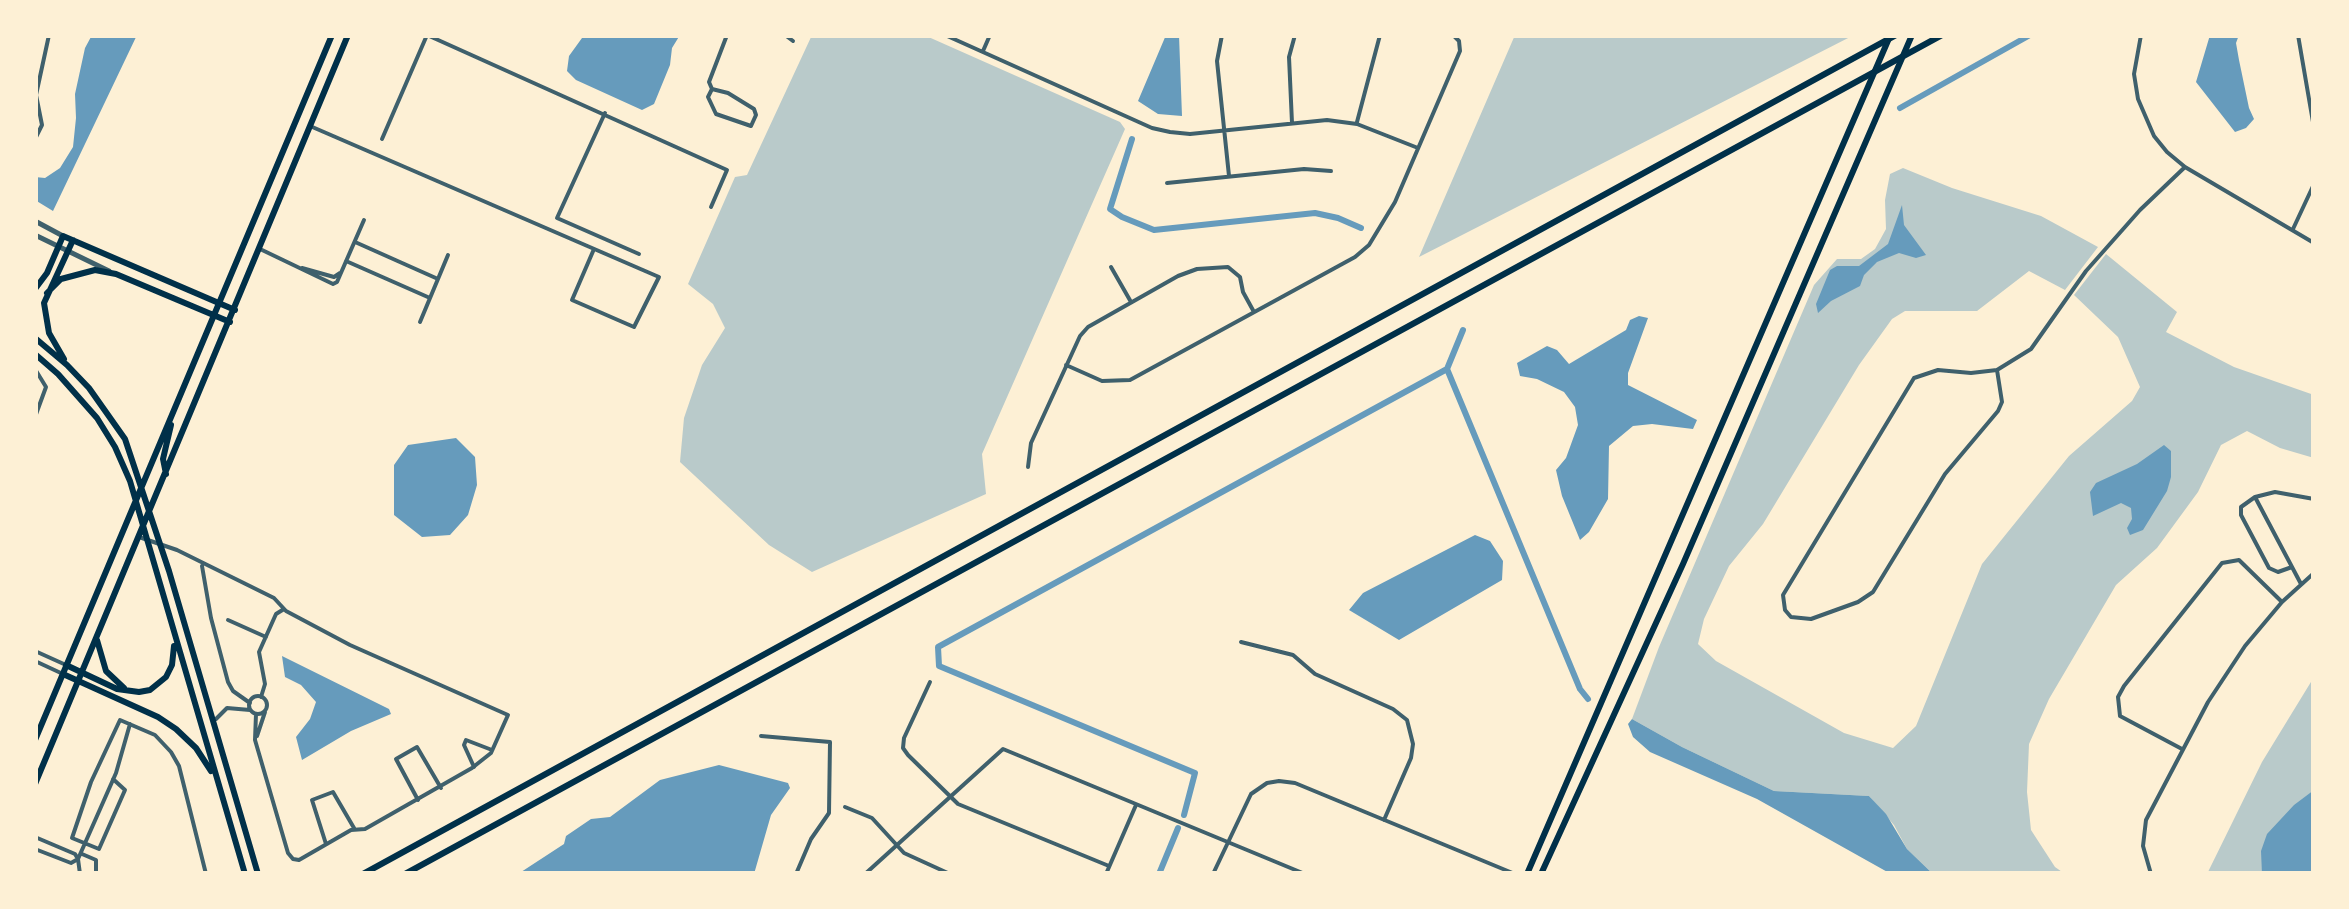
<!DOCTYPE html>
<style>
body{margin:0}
#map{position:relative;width:2349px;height:909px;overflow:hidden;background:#fdf0d5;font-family:"Noto Sans",sans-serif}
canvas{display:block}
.frame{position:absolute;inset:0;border:38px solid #fdf0d5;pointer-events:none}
</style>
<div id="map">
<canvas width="2349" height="909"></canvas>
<div class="frame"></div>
</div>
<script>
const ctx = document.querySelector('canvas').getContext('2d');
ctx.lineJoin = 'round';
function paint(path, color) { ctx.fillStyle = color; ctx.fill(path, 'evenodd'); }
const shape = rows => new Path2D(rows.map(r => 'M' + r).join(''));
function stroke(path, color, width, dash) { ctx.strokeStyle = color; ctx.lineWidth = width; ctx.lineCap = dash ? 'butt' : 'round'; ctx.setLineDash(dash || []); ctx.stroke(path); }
paint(shape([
 [812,35,924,35,1120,122,1125,129,982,454,986,494,812,572,769,545,680,462,684,418,702,365,725,328,713,304,688,284,735,177,747,175],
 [1515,35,1854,35,1419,257],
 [1903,168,1952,188,2041,216,2098,247,2065,290,2029,271,1977,311,1905,311,1892,319,1859,365,1763,524,1729,566,1704,619,1698,644,1716,661,1844,733,1893,748,1916,726,1982,564,2069,456,2132,401,2140,387,2118,337,2074,295,2106,254,2177,312,2166,332,2234,367,2314,395,2314,458,2280,448,2247,431,2221,445,2198,492,2157,548,2116,585,2049,699,2029,744,2027,792,2031,830,2055,867,2065,874,1933,874,1907,849,1894,825,1869,796,1774,791,1682,747,1632,719,1659,647,1814,285,1837,259,1861,259,1875,249,1886,229,1885,200,1890,174],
 [2314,677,2314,874,2207,874,2262,762]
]), '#b9caca');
paint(shape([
 [92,35,137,35,53,211,35,200,35,177,45,178,60,168,73,147,76,118,75,94,85,48],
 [580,35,680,35,672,48,670,65,654,104,642,110,576,80,567,71,569,56,582,38],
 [1166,35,1179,35,1182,116,1158,114,1138,101],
 [2210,35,2239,35,2236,43,2239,60,2249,108,2254,119,2246,128,2235,132,2196,82],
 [1902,205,1904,225,1926,255,1916,258,1899,253,1877,262,1864,275,1860,286,1831,301,1818,313,1816,304,1830,270,1837,266,1859,266,1888,244],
 [1639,316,1648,318,1628,373,1628,385,1697,420,1693,429,1652,424,1633,426,1609,446,1608,499,1589,532,1580,540,1562,496,1556,470,1566,458,1578,425,1575,407,1564,392,1537,379,1520,376,1517,363,1547,346,1557,350,1569,364,1626,330,1630,320],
 [456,438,475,457,477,485,468,515,450,535,422,537,394,515,394,465,408,445],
 [2164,445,2171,451,2171,477,2167,491,2143,530,2130,535,2127,528,2132,519,2131,508,2121,503,2093,516,2090,492,2096,483,2137,464],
 [1475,535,1490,541,1503,561,1502,580,1399,640,1349,610,1363,593],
 [282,656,389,709,391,714,351,731,302,760,296,737,310,719,316,702,301,685,285,677],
 [1632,719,1682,747,1774,791,1869,796,1886,814,1907,849,1933,874,1891,874,1757,799,1650,752,1633,737,1628,724],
 [719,765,788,783,790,788,771,815,754,874,518,874,564,844,566,836,591,819,610,817,660,780],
 [2314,790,2314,874,2262,874,2261,851,2267,834,2294,805]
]), '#669bbc');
stroke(shape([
 [1900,108,2030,35],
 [1132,139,1110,209,1122,217,1154,230,1315,213,1338,218,1361,228],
 [1463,330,1447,369,1580,689,1588,699],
 [1184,815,1195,773,939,666,938,647,1447,369],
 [1159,874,1178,828]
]), '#669bbc', 6);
stroke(shape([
 [427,35,727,170,711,207],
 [785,35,793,41],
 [945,35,1152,128,1170,132,1190,134,1327,120,1357,124,1418,148],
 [1222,35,1217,61,1229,176],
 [2141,35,2134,74,2138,99,2154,136,2167,152,2185,167,2314,243],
 [2298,35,2314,128],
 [983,51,990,35],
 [712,89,728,93,754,109,756,115,751,126,716,114,708,97,712,89,709,82,727,35],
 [605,113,557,218,639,254],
 [1357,122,1380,35],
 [1292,123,1289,57,1295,35],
 [310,126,659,277,634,327,572,300,594,249],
 [35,139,42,125,36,95,49,35],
 [382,139,427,35],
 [1167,183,1304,169,1331,171],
 [2293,229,2314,184],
 [355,242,438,279],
 [260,249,333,284,337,282,364,220],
 [346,261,430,298],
 [1111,267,1131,302],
 [302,268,334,277,340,273],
 [420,322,448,255],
 [1066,365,1102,381,1130,380,1355,257,1369,245,1395,202,1460,51,1459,41,1453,35],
 [35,369,46,387,35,417],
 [1997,370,2002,402,1998,411,1945,474,1873,592,1858,602,1811,619,1791,617,1785,610,1783,595,1914,378,1938,370,1971,373,1997,370,2031,349,2086,271,2140,210,2185,167],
 [1028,467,1031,443,1080,336,1088,327,1178,276,1197,269,1228,267,1240,277,1243,292,1254,312],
 [2255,497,2301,584],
 [139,537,177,550,274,598,286,611,350,645,508,715,491,753,472,768,365,829,351,830,299,860,293,859,288,853,255,740,256,714],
 [202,566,211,618,228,682,233,691,250,703],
 [2292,567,2278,572,2269,568,2241,515,2241,507,2255,497,2275,492,2314,499],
 [228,620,266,637],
 [1241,642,1293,655,1315,674,1393,709,1407,720,1413,744,1411,758,1384,820],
 [35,651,66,665],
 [35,661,63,674],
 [930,682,904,738,903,748,908,755,958,804,1109,866],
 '249 705a9 9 0 1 1 18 0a9 9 0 1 1-18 0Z',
 [261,697,265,684,259,652,276,614,284,609],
 [216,719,227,708,250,710],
 [257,736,265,712],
 [761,736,830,742,829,813,811,839,796,874],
 [2182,749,2120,716,2118,697,2124,686,2222,563,2239,560,2282,602],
 [474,767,464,745,466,740,492,750],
 [113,779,125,790,99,849,72,838,91,782,120,720,155,735,171,752,179,766,206,874],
 [418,800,396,759,417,747,441,788],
 [845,807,872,818,904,853,950,874],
 [35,837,75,854,78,859],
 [326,844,312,800,333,792,354,828],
 [35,849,71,863,78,859],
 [82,854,96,860,96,874],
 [80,874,78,859,116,773,130,724],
 [865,874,1003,749,1305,874],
 [1106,874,1136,805],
 [1213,874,1251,794,1267,783,1279,781,1295,783,1515,874],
 [2151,874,2143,846,2146,820,2208,702,2245,646,2282,602,2314,573]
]), '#3f606c', 4);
stroke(shape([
 [35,221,63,236],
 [35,235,109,271]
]), '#3f606c', 5);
stroke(shape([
 [35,289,47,273,63,236,235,310],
 [47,293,61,279,95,270,116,274,230,322],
 [35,338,67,365,89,388,125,439,169,571,258,874],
 [35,354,58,374,97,418,115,447,130,481,245,874],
 [64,359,49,333,44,303,73,240],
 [166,474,163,459,171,425],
 [97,640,106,671,124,688],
 [66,665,117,689,139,692,150,690,166,677,172,665,174,646],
 [63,674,158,717,176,729,196,748,211,771],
 [35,740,332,35],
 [35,784,348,35],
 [1527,874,1890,36],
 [1541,874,1683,564,1912,35]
]), '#003049', 6);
stroke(shape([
 [363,874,1896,35],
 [405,874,1942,35]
]), '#003049', 6);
</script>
